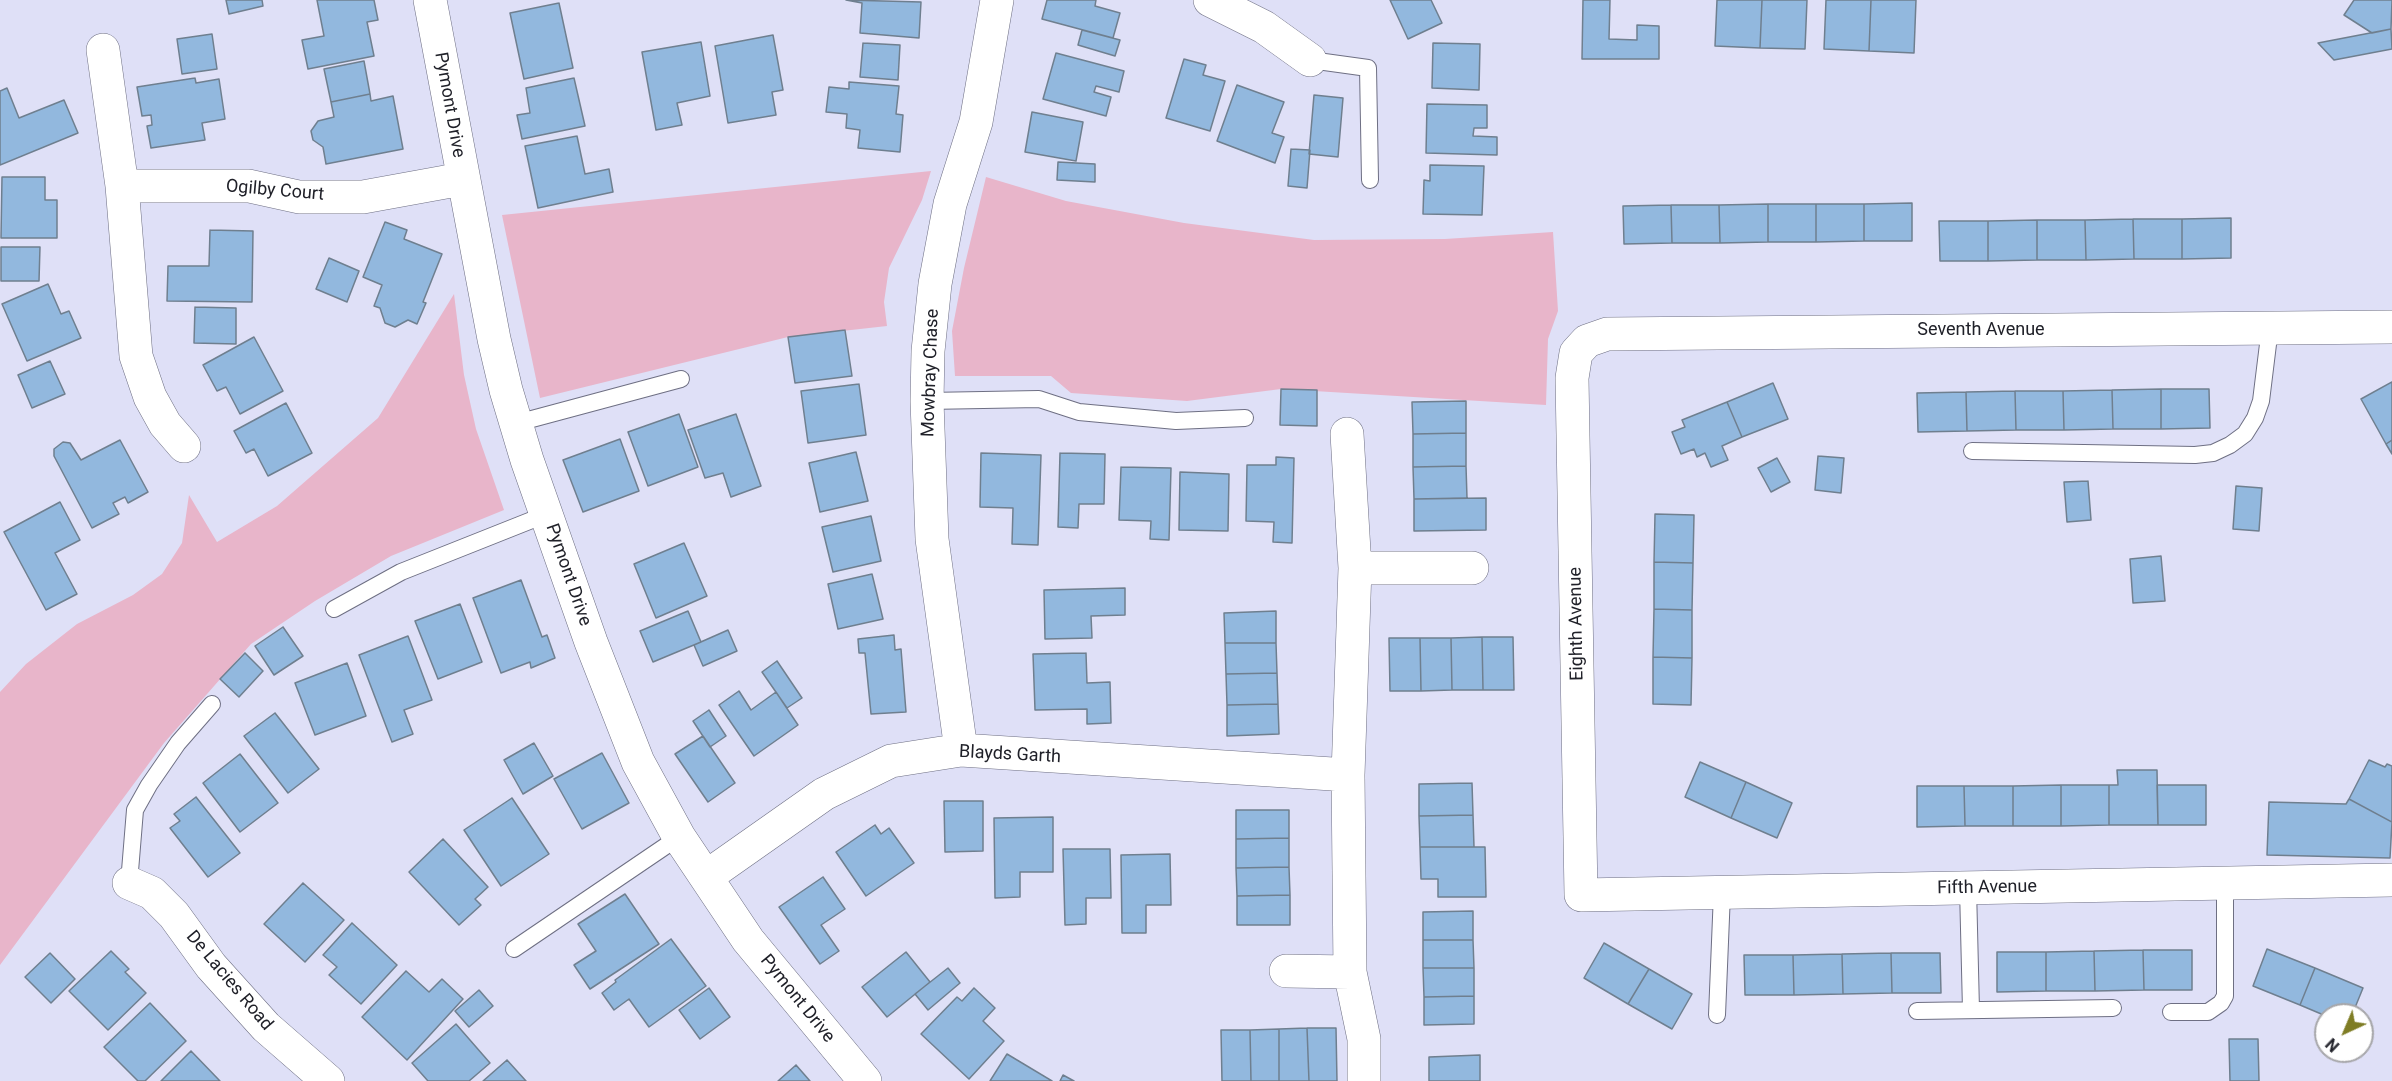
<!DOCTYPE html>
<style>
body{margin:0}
#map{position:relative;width:2392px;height:1081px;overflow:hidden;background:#dfe0f7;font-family:Roboto,sans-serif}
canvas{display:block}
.north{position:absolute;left:2314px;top:1003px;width:60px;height:60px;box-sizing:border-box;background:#fff;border:2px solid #a6a6a9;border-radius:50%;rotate:224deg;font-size:16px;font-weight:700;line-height:24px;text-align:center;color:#202129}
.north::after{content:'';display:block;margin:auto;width:21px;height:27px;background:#7f7d25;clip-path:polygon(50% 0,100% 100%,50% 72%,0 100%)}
</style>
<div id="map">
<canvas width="2392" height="1081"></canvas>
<div class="north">N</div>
</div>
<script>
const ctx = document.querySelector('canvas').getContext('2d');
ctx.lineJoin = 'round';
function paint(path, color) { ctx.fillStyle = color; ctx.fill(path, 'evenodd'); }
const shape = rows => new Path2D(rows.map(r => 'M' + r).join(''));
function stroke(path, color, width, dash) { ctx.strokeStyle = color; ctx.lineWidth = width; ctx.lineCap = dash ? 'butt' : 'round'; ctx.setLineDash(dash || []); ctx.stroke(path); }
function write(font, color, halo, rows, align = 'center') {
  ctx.font = font + ' Roboto,sans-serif'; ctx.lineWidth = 5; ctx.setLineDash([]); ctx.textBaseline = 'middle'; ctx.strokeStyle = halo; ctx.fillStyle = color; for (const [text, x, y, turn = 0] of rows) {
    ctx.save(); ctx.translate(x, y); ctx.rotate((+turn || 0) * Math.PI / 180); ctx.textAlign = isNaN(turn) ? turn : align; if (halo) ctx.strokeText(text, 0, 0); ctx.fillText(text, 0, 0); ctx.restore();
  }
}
paint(shape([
 [931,171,922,200,889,268,884,302,887,326,788,337,540,398,502,215],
 [986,177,1066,201,1184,223,1314,240,1445,239,1553,232,1558,311,1548,339,1546,405,1281,389,1187,401,1071,393,1051,376,955,376,952,331,964,268],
 [454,294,464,375,476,429,504,510,391,556,315,601,251,644,164,743,0,965,0,692,26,664,77,624,133,595,162,574,182,543,189,495,217,542,277,506,378,418]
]), '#e8b5ca');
const building = shape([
 [226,0,262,0,263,6,229,14,226,0],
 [317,0,374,0,378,20,367,22,374,56,308,69,302,40,324,36,317,0],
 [846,0,921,2,919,38,860,33,862,3,846,0],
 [1047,0,1096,0,1095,6,1120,13,1113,38,1042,19,1047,0],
 [1390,0,1431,0,1442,23,1408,39,1390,0],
 [1583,0,1610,0,1609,39,1637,40,1637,25,1659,26,1659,59,1582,59,1583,0],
 [1717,0,1762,0,1760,48,1715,46,1717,0],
 [1762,0,1807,0,1805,49,1760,48,1762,0],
 [1826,0,1871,0,1869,51,1824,49,1826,0],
 [1871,0,1916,0,1914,53,1869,51,1871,0],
 [2354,0,2392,0,2391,29,2372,33,2344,15,2354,0],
 [559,3,573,68,524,79,510,13,559,3],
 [2391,29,2392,49,2334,60,2318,43,2391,29],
 [1082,30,1120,40,1115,56,1078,45,1082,30],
 [212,34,217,69,182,74,177,39,212,34],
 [773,35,783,90,772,92,776,115,728,123,715,46,773,35],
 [701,42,710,96,677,103,682,125,656,130,642,52,701,42],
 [863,43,900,45,898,80,860,77,863,43],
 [1433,43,1480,44,1479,90,1432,88,1433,43],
 [1056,53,1124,71,1119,92,1096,86,1094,92,1111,97,1106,116,1043,99,1056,53],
 [1184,59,1206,65,1203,75,1225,81,1210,131,1166,118,1184,59],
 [364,61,370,94,331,102,324,69,364,61],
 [195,78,196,83,219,79,225,119,202,123,205,140,151,148,147,126,152,125,151,115,142,116,137,87,195,78],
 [574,78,585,126,522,139,517,115,530,113,526,88,574,78],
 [849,82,899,86,896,114,903,115,900,152,858,148,860,130,846,128,847,114,826,112,829,87,849,89,849,82],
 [1237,85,1284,102,1272,133,1284,137,1275,163,1217,141,1237,85],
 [7,88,19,118,64,100,78,133,0,165,0,91,7,88],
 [370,94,371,101,393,96,403,149,326,164,323,147,313,140,311,131,318,121,334,117,331,102,370,94],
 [1314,95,1343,98,1338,157,1309,154,1314,95],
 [1427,104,1487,105,1487,128,1474,128,1473,136,1497,137,1497,155,1426,153,1427,104],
 [1032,112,1083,122,1076,161,1025,152,1032,112],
 [577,136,585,174,609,169,613,192,538,208,525,146,577,136],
 [1291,149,1310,150,1307,188,1288,186,1291,149],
 [1058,162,1095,164,1095,182,1057,180,1058,162],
 [1430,165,1484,166,1482,215,1423,214,1424,180,1430,181,1430,165],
 [2,177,45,177,45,200,57,200,57,238,1,238,2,177],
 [1912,203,1912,241,1864,241,1864,204,1912,203],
 [1768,204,1768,242,1720,243,1719,205,1768,204],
 [1768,204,1816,204,1816,242,1768,242,1768,204],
 [1816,204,1864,204,1864,241,1816,242,1816,204],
 [1671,205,1672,243,1624,244,1623,206,1671,205],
 [1671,205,1719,205,1720,243,1672,243,1671,205],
 [2231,218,2231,258,2182,259,2182,219,2231,218],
 [2133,219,2182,219,2182,259,2134,259,2133,219],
 [2133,219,2134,259,2086,260,2085,220,2133,219],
 [2037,220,2085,220,2086,260,2037,260,2037,220],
 [2037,220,2037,260,1988,261,1988,221,2037,220],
 [1939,221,1988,221,1988,261,1940,261,1939,221],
 [385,222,407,230,404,239,442,254,423,302,426,303,417,324,408,320,395,327,385,323,380,308,374,306,382,285,363,277,385,222],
 [210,230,253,231,252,302,167,301,168,266,209,266,210,230],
 [1,247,40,247,39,281,1,281,1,247],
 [329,258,359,271,347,302,316,289,329,258],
 [48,284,61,314,69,311,81,338,27,361,2,304,48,284],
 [195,307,236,308,236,344,194,343,195,307],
 [845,330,852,376,795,383,788,337,845,330],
 [254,337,283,391,240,414,226,387,217,391,203,365,254,337],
 [50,361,65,394,32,408,18,375,50,361],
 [2392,382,2392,440,2386,444,2361,399,2392,382],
 [1773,383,1788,419,1742,437,1727,402,1773,383],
 [859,384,866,435,808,443,801,391,859,384],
 [1281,389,1317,390,1317,426,1280,425,1281,389],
 [2161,389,2161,429,2113,429,2112,390,2161,389],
 [2161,389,2209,389,2210,428,2161,429,2161,389],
 [2112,390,2113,429,2064,430,2063,391,2112,390],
 [2015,391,2016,430,1967,431,1966,392,2015,391],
 [2015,391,2063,391,2064,430,2016,430,2015,391],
 [1966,392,1967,431,1918,432,1917,393,1966,392],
 [1466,401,1466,433,1413,434,1412,402,1466,401],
 [1727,402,1742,437,1722,446,1728,460,1711,467,1705,453,1697,457,1694,449,1681,454,1672,432,1685,427,1682,420,1727,402],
 [286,403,312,453,268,476,254,449,246,453,234,431,286,403],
 [679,414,698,467,648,486,628,432,679,414],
 [736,414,761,486,731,497,723,473,705,478,688,430,736,414],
 [1466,433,1466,466,1413,467,1413,434,1466,433],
 [620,439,639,491,583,512,563,460,620,439],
 [120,440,148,492,128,503,125,497,113,503,119,514,92,528,54,456,54,449,63,442,70,443,81,460,120,440],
 [2392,440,2392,454,2386,444,2392,440],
 [856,452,868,501,820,512,809,463,856,452],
 [981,453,1041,455,1038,545,1012,544,1013,508,980,507,981,453],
 [1060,453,1105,454,1104,504,1079,504,1078,528,1058,527,1060,453],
 [1818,456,1844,458,1841,493,1815,490,1818,456],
 [1276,457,1294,458,1292,543,1273,542,1274,522,1246,521,1247,465,1276,465,1276,457],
 [1777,458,1790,482,1771,492,1758,468,1777,458],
 [1466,466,1467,498,1414,499,1413,467,1466,466],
 [1121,467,1171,468,1169,540,1150,539,1151,521,1119,520,1121,467],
 [1180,472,1229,474,1228,531,1179,530,1180,472],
 [2088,481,2091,520,2067,522,2064,482,2088,481],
 [2236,486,2262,488,2259,531,2233,529,2236,486],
 [1486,498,1486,530,1414,531,1414,499,1486,498],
 [60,502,80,540,55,553,77,594,46,610,4,532,60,502],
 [1655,514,1694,515,1693,563,1654,562,1655,514],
 [871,516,881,561,833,572,822,527,871,516],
 [684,543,707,596,656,618,634,564,684,543],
 [2161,556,2165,601,2133,603,2130,559,2161,556],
 [1654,562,1693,563,1692,610,1654,609,1654,562],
 [872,574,883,619,838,629,828,584,872,574],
 [521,580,542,637,547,635,555,658,531,668,530,662,501,673,473,598,521,580],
 [1125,588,1125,615,1091,616,1092,638,1045,639,1044,590,1125,588],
 [460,604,482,662,438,679,415,621,460,604],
 [1654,609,1692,610,1692,658,1653,657,1654,609],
 [688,611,701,642,653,662,640,631,688,611],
 [1276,611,1276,643,1225,643,1224,613,1276,611],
 [283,627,303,656,274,675,255,646,283,627],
 [728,630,737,651,703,666,694,645,728,630],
 [894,635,895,650,901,649,906,712,871,714,865,653,859,653,858,639,894,635],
 [408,636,432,700,404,710,413,734,392,742,359,655,408,636],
 [1482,637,1483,690,1452,690,1451,638,1482,637],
 [1482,637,1513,637,1514,690,1483,690,1482,637],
 [1389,638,1420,638,1421,691,1390,691,1389,638],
 [1420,638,1451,638,1452,690,1421,691,1420,638],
 [1225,643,1276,643,1277,673,1226,674,1225,643],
 [245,653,263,671,239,697,220,679,245,653],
 [1086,653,1087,683,1110,682,1111,723,1087,724,1087,709,1035,710,1033,654,1086,653],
 [1653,657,1692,658,1691,705,1653,704,1653,657],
 [777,661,802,698,787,708,762,672,777,661],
 [347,663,366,716,315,735,295,683,347,663],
 [1277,673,1278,704,1227,705,1226,674,1277,673],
 [739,691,751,710,776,692,798,725,754,756,719,705,739,691],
 [1278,704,1279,734,1227,736,1227,705,1278,704],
 [709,710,726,736,710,747,693,721,709,710],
 [275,713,319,769,288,793,244,736,275,713],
 [703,736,735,783,708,802,675,754,703,736],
 [534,743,553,776,523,794,504,760,534,743],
 [602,753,629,803,582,829,554,779,602,753],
 [240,754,278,803,240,832,203,783,240,754],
 [2369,760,2385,767,2387,764,2392,766,2392,822,2349,799,2369,760],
 [1700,762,1746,782,1731,818,1685,797,1700,762],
 [2117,770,2157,770,2158,825,2109,825,2109,785,2118,785,2117,770],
 [1746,782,1792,803,1777,838,1731,818,1746,782],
 [1472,783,1473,815,1419,816,1419,784,1472,783],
 [2061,785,2061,826,2013,826,2013,786,2061,785],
 [2061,785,2109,785,2109,825,2061,826,2061,785],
 [2157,785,2206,785,2206,825,2158,825,2157,785],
 [1917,786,1964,786,1965,826,1917,827,1917,786],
 [1964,786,2013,786,2013,826,1965,826,1964,786],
 [196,797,240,853,208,877,170,828,180,821,174,814,196,797],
 [512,798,549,854,501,886,464,830,512,798],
 [2349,799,2392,822,2390,858,2267,855,2269,802,2346,804,2349,799],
 [944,801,983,801,983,851,945,852,944,801],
 [1236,810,1289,810,1289,838,1236,839,1236,810],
 [1473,815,1474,847,1420,847,1419,816,1473,815],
 [1053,817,1053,872,1020,872,1020,897,995,898,994,818,1053,817],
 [875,825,881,834,889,828,914,863,866,896,836,852,875,825],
 [1289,838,1289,867,1236,868,1236,839,1289,838],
 [443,839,488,887,475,899,481,905,459,925,409,872,443,839],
 [1420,847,1485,847,1486,897,1438,897,1438,879,1421,879,1420,847],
 [1063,849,1110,849,1111,898,1086,898,1086,924,1065,925,1063,849],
 [1170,854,1171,905,1146,905,1146,933,1122,933,1121,855,1170,854],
 [1289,867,1290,895,1237,896,1236,868,1289,867],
 [823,877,845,909,821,925,839,951,820,964,779,907,823,877],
 [303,883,344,920,305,962,264,924,303,883],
 [625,894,659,944,590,989,574,965,596,951,578,924,625,894],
 [1290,895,1290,925,1237,925,1237,896,1290,895],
 [1473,911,1473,940,1423,940,1423,912,1473,911],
 [352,923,397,965,361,1004,329,975,337,967,323,955,352,923],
 [671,939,706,986,649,1027,629,999,614,1010,602,993,616,982,615,980,671,939],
 [1423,940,1473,940,1474,968,1423,968,1423,940],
 [1604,943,1649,969,1628,1004,1584,978,1604,943],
 [2267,949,2315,968,2300,1005,2253,986,2267,949],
 [2143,950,2144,990,2095,991,2094,951,2143,950],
 [2143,950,2192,950,2192,990,2144,990,2143,950],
 [111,951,129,969,125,972,146,993,108,1030,69,991,111,951],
 [2094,951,2095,991,2046,991,2046,952,2094,951],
 [906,952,930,982,887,1017,862,987,906,952],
 [1997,952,2046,952,2046,991,1997,992,1997,952],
 [50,953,75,979,51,1003,25,977,50,953],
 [1891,953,1940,953,1941,993,1892,993,1891,953],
 [1891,953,1892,993,1843,994,1842,954,1891,953],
 [1842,954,1843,994,1794,995,1793,955,1842,954],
 [1744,955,1793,955,1794,995,1745,995,1744,955],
 [948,968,960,983,928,1010,915,994,948,968],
 [1423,968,1474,968,1474,996,1424,997,1423,968],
 [2315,968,2363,988,2352,1015,2326,1016,2300,1005,2315,968],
 [1649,969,1692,994,1672,1029,1628,1004,1649,969],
 [406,971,429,992,442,979,463,999,407,1060,362,1017,406,971],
 [709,988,730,1017,700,1039,679,1010,709,988],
 [974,988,995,1008,983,1021,1004,1041,969,1079,921,1034,957,997,962,1001,974,988],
 [479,990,493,1006,469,1027,455,1011,479,990],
 [1474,996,1474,1024,1424,1025,1424,997,1474,996],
 [150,1003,186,1041,145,1081,138,1081,104,1047,150,1003],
 [456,1024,490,1063,469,1081,428,1081,412,1063,456,1024],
 [1307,1028,1309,1081,1279,1081,1279,1029,1307,1028],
 [1307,1028,1336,1028,1337,1081,1309,1081,1307,1028],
 [1279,1029,1279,1081,1251,1081,1250,1030,1279,1029],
 [1221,1030,1250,1030,1251,1081,1222,1081,1221,1030],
 [2229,1039,2258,1039,2259,1081,2230,1081,2229,1039],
 [191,1051,220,1081,161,1081,191,1051],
 [1007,1054,1052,1081,990,1081,1007,1054],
 [1480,1055,1480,1081,1429,1081,1429,1057,1480,1055],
 [507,1060,526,1081,483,1081,507,1060],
 [796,1065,810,1081,778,1081,796,1065],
 [1063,1075,1074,1081,1060,1081,1063,1075]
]);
paint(building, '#92b8de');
stroke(building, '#6f7f8f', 1.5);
const lane = shape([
 [1310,60,1368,68,1370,180],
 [927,401,1039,399,1079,412,1176,421,1245,418],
 [517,423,681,379],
 [1972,451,2195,455,2213,453,2230,445,2245,434,2255,418,2261,401,2270,328],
 [334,609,401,572,547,514],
 [129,883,135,810,149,785,178,743,212,704],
 [1968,888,1971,1010],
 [514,949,679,837],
 [1917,1011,2113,1008],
 [2171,1012,2208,1012,2221,1003,2225,996,2225,883],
 [1717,1015,1722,893]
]);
const street = shape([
 [430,0,494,339,506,390,527,460,591,642,638,762,679,837,748,940,865,1081],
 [1210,0,1264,27,1310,60],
 [103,50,122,186,136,356,150,397,165,424,184,446],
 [122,186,249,186,299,197,363,197,462,179],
 [2392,327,1607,334,1587,341,1576,353,1572,378,1581,895,2392,880],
 [1347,434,1355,568,1348,775,1350,972,1364,1039,1364,1081],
 [1355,568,1472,568],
 [961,750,932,539,927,401,928,351,935,284,950,204,976,122,997,0],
 [706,877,824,794,891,761,961,750,1348,775],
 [129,883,152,893,174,915,211,966,266,1027,328,1081],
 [1286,971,1350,972]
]);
stroke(lane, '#6e6f83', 18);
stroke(street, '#6e6f83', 34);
stroke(lane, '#fff', 16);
stroke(street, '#fff', 33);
write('18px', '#202129', '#fff', [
 ["Pymont Drive",449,105,80],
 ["Ogilby Court",275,191,5],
 ["Seventh Avenue",1981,330],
 ["Mowbray Chase",931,373,-88],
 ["Pymont Drive",568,575,71],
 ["Eighth Avenue",1577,624,-91],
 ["Blayds Garth",1010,755,3],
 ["Fifth Avenue",1987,888,-1],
 ["De Lacies Road",229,981,50],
 ["Pymont Drive",797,999,51]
]);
</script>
